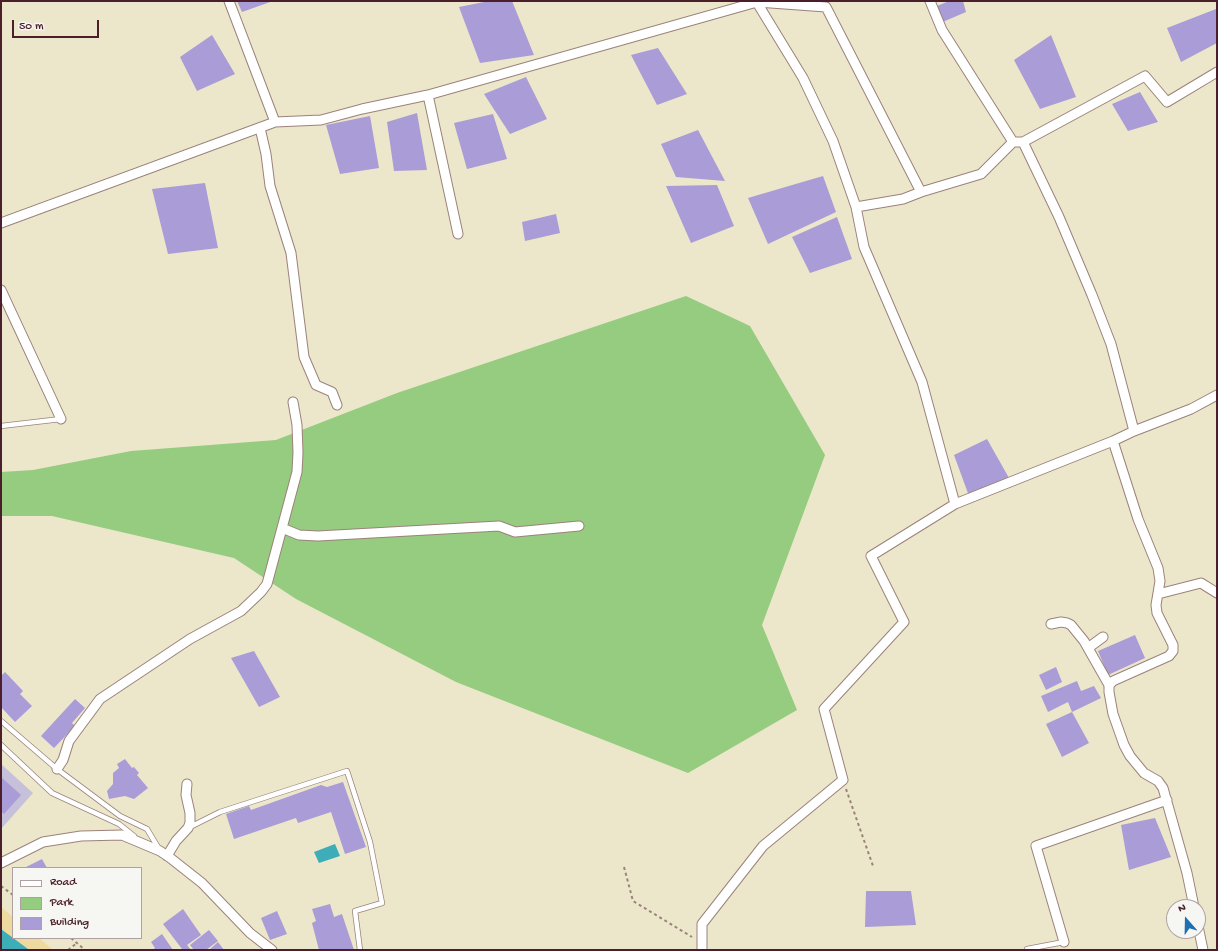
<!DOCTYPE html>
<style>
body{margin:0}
#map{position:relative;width:1218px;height:951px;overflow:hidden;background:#ece6cb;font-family:"Gochi Hand",sans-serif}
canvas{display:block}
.frame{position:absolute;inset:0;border:2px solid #4a1f2b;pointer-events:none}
.legend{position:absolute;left:12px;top:867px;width:130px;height:72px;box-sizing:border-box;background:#f6f6f2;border:1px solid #b1a0a2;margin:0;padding:5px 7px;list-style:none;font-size:12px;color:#4a1f2b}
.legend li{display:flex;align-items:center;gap:8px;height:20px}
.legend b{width:20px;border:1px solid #b1a0a2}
.north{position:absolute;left:1166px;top:899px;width:40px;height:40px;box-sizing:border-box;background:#f6f6f2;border:1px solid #b1a0a2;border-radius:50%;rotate:340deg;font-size:11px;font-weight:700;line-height:16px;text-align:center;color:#4a1f2b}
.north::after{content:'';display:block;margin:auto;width:14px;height:18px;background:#1f6fb2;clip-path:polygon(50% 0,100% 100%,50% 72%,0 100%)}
.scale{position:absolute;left:12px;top:20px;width:87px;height:18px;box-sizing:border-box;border:2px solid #4a1f2b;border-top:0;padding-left:5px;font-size:12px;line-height:14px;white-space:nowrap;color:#4a1f2b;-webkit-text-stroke:3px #f6f6f2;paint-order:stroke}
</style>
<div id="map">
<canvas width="1218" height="951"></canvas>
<div class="frame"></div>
<ul class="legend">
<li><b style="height:5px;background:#fff"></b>Road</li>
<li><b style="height:11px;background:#95cc7f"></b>Park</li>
<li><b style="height:11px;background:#a99cd7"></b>Building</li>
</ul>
<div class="north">N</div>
<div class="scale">50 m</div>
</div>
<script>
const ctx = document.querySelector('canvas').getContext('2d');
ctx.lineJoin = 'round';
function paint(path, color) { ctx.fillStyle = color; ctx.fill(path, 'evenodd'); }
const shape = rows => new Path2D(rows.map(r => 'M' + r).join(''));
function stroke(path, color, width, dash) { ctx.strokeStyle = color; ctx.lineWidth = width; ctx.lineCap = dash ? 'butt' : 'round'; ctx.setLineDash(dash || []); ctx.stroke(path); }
paint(shape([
 [1,764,33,793,1,829]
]), '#c6c0da');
paint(shape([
 [686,296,750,326,825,455,762,625,797,710,688,773,456,682,296,599,234,558,52,516,1,516,1,472,33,470,131,451,276,440,397,393]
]), '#95cc7f');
paint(shape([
 [1,907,13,917,13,938,39,938,53,950,29,950,1,929]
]), '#eeda9e');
paint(shape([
 [335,844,340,856,319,863,314,852],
 [1,929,28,949,29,950,1,950]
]), '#3dadb8');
paint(shape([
 [237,1,273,1,242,12],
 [489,1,512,1,534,55,480,63,459,7],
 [949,1,963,1,966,12,938,24,930,9],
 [1216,9,1217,11,1217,43,1181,62,1167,28],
 [212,35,235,74,197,91,180,57],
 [1051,35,1076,97,1040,109,1014,60],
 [658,48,687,94,657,105,631,55],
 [526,77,547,119,510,134,484,94],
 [1140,92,1158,122,1128,131,1112,104],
 [417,113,427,170,394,171,387,122],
 [493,114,507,159,467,169,454,123],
 [370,116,379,168,340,174,326,125],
 [698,130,725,181,676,177,661,144],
 [823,176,836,212,768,244,748,198],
 [205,183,218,248,168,254,152,189],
 [717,185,734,226,691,243,666,186],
 [556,214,560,233,525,241,522,222],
 [837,217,852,259,810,273,792,237],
 [987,439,1009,478,969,496,954,455],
 [1135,635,1145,658,1108,675,1098,651],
 [254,651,280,697,259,707,231,658],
 [1056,667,1062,682,1046,690,1039,675],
 [5,672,23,691,20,694,32,706,15,722,1,707,1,676],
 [1077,681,1081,691,1094,686,1101,698,1072,712,1068,702,1048,712,1041,696],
 [75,699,85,708,72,723,75,726,54,748,41,736],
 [1072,712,1089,743,1062,757,1046,724],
 [125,759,132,768,134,767,139,773,137,775,148,788,134,799,125,796,109,799,107,791,113,784,113,773,119,768,117,764],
 [1,777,21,795,4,814,1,811],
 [343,782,366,847,345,854,331,812,298,823,296,818,234,839,226,814,249,806,251,810,321,785,327,787],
 [1155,818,1171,857,1129,870,1121,825],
 [42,859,47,868,24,868],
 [866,891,911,891,916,925,865,927],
 [330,904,334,917,342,914,354,950,319,950,312,923,316,921,312,909],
 [183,909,201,935,187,945,191,950,180,950,182,949,163,924],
 [277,911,287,934,270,940,261,918],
 [209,930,218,941,206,950,194,950,190,945],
 [162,934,173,950,152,950,155,948,151,942],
 [218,942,224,950,209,950]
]), '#a99cd7');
const service = shape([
 [1,426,61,419],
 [1,721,57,769,120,816,147,829,159,849],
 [1,745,52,793,119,824,134,836],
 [190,827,220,812,347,771,370,842,382,903,355,911,360,950],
 [1027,949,1064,942]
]);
const minor = shape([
 [229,1,275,122],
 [756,1,803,78,833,141,856,207,864,247,922,382,955,504],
 [930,1,942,30,1013,142],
 [428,95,458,234],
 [260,128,266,154,270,186,291,253,304,357,316,385,332,392,337,405],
 [1023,142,1059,217,1092,295,1111,344,1134,431],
 [856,207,903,199,921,192,981,174,1013,142,1023,142,1145,76,1167,102,1217,72],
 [1,223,275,122,321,120,362,109,428,95,757,2,826,7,921,192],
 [1,290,61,419],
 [1113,441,1138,519,1158,568,1160,581,1156,605,1157,613,1173,645,1173,651,1169,656,1113,681,1109,685,1109,692,1113,714,1124,745,1130,756,1144,773,1158,781,1163,788,1187,873,1194,907],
 [282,528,299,535,318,536,499,526,515,532,579,526],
 [1158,594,1201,583,1217,593],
 [1051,624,1061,622,1067,623,1071,625,1084,641,1109,685],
 [1088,648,1103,637],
 [57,769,63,760,69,741,100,699,190,639,241,611,261,592,267,584,297,472,298,453,297,425,293,402],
 [167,856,176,841,188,828,190,823,190,813,186,795,187,784],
 [1,863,43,842,81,836,122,835,160,851,169,857,202,883,250,933,272,950],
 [1198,926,1203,950],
 [1064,942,1036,846,1167,800],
 [702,950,702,924,763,846,843,780,824,709,904,622,871,556,955,504,1113,441,1134,431,1191,409,1217,395]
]);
stroke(service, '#9b827b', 6);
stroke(minor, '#9b827b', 11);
stroke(shape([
 [846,789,873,866],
 [624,867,633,901,692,937],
 [1,886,13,895],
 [71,938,85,950],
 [68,950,77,943]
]), '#9b827b', 2, [3, 3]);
stroke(service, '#fff', 4.5);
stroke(minor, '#fff', 9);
</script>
